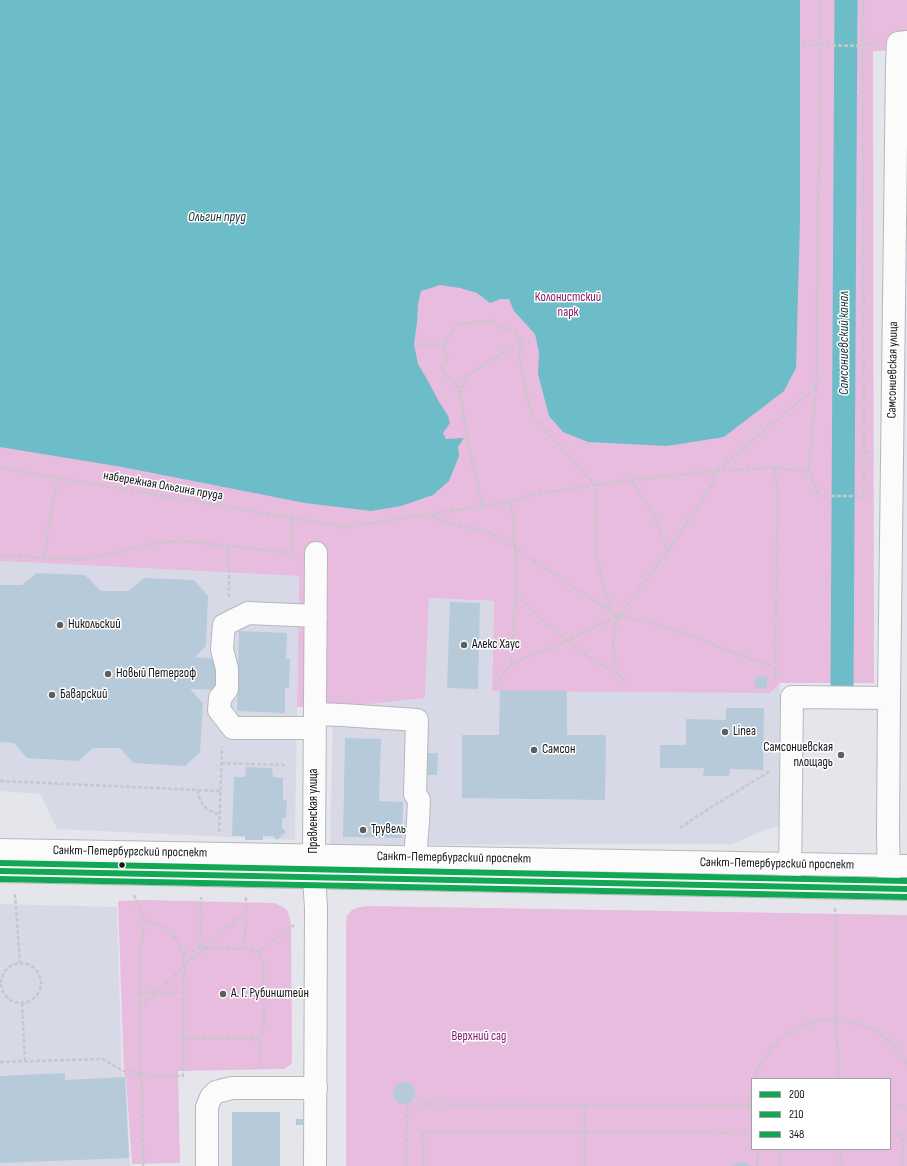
<!DOCTYPE html>
<meta charset="utf-8">
<style>
body{margin:0}
#map{position:relative;width:907px;height:1166px;overflow:hidden;background:#e5e6ec;font-family:"Sofia Sans Condensed",sans-serif}
canvas{display:block}
.legend{position:absolute;left:751px;top:1078px;width:140px;height:72px;box-sizing:border-box;background:#fff;border:1px solid #a1a1a2;margin:0;padding:5px 7px;list-style:none;font-size:12px;color:#131417}
.legend li{display:flex;align-items:center;gap:8px;height:20px}
.legend b{width:20px;border:1px solid #a1a1a2}
</style>
<div id="map">
<canvas width="907" height="1166"></canvas>
<ul class="legend">
<li><b style="height:5px;background:#10a855"></b>200</li>
<li><b style="height:5px;background:#10a855"></b>210</li>
<li><b style="height:5px;background:#10a855"></b>348</li>
</ul>
</div>
<script>
const ctx = document.querySelector('canvas').getContext('2d');
ctx.lineJoin = 'round';
function paint(path, color) { ctx.fillStyle = color; ctx.fill(path, 'evenodd'); }
const shape = rows => new Path2D(rows.map(r => 'M' + r).join(''));
function stroke(path, color, width, dash) { ctx.strokeStyle = color; ctx.lineWidth = width; ctx.lineCap = dash ? 'butt' : 'round'; ctx.setLineDash(dash || []); ctx.stroke(path); }
function write(font, color, halo, rows, align = 'center') {
  ctx.font = font + ' "Sofia Sans Condensed",sans-serif'; ctx.lineWidth = 3; ctx.setLineDash([]); ctx.textBaseline = 'middle'; ctx.strokeStyle = halo; ctx.fillStyle = color; for (const [text, x, y, turn = 0] of rows) {
    ctx.save(); ctx.translate(x, y); ctx.rotate((+turn || 0) * Math.PI / 180); ctx.textAlign = isNaN(turn) ? turn : align; if (halo) ctx.strokeText(text, 0, 0); ctx.fillText(text, 0, 0); ctx.restore();
  }
}
paint(shape([
 [0,561,299,576,295,840,57,829,40,794,0,791],
 [429,598,494,601,492,691,780,683,779,826,767,829,732,844,330,845,333,708,425,698],
 [0,904,117,907,122,1075,126,1077,130,1166,0,1166]
]), '#d7dae6');
paint(shape([
 [0,0,907,0,907,50,873,51,874,683,780,683,770,693,492,691,494,601,429,598,425,698,333,708,297,707,299,576,0,561],
 [144,900,274,903,283,907,287,910,289,915,291,923,292,1062,290,1065,284,1069,178,1071,180,1163,132,1164,126,1077,124,1075,118,901],
 [368,906,907,915,907,1166,346,1166,346,924,347,916,352,910,359,907],
 [752,1079,890,1079,890,1149,752,1149]
]), '#e8bcde');
paint(shape([
 [0,0,800,0,800,220,796,368,784,391,724,437,667,446,588,442,563,432,549,416,538,374,539,353,535,334,514,311,509,299,501,299,490,303,477,293,460,288,440,285,421,291,418,304,417,323,414,344,418,364,428,381,438,400,448,416,450,423,443,433,446,439,464,438,458,447,459,456,449,481,433,495,401,506,371,511,305,503,122,467,0,447]
]), '#6dbdc9');
stroke(shape([
 [842,687,846,0]
]), '#6dbdc9', 23);
paint(shape([
 [37,573,85,575,101,591,128,591,144,578,194,580,208,596,206,646,195,657,218,659,216,690,190,689,203,703,200,752,185,766,133,763,120,748,93,748,78,761,27,758,14,743,0,742,0,585,22,585],
 [450,602,480,603,478,689,447,688],
 [239,631,287,633,286,659,290,659,289,688,285,688,285,713,237,711],
 [767,676,767,689,755,689,755,677],
 [500,690,567,691,567,735,606,735,605,800,462,798,462,735,499,735],
 [726,708,764,708,763,770,730,769,729,776,703,776,704,768,660,768,660,745,686,745,686,719,726,720],
 [345,738,381,739,379,801,403,802,402,838,343,837],
 [420,753,438,753,437,775,419,775],
 [246,767,272,768,273,777,283,778,283,800,287,801,286,818,282,818,282,828,286,832,277,840,273,836,263,836,263,840,245,840,245,836,232,836,234,777,245,777],
 [65,1073,65,1080,125,1077,129,1158,0,1163,0,1076],
 '393 1093a11 11 0 1 1 22 0a11 11 0 1 1-22 0Z',
 [232,1112,280,1112,280,1166,232,1166],
 [296,1119,303,1119,303,1125,296,1125],
 [739,1162,747,1163,752,1166,732,1166]
]), '#b7cad9');
const minor = shape([
 [315,714,342,715,417,720,415,794,419,800,418,822,415,857],
 [315,728,233,728,219,710,220,698,227,689,227,669,222,649,224,625,248,613,316,616],
 [790,882,792,697,889,698],
 [889,885,888,832,889,698,897,65,898,43,907,42],
 [207,1166,207,1107,211,1097,216,1092,232,1088,316,1088],
 [315,1166,316,908,314,877,314,855,316,553]
]);
const major = shape([
 [0,850,907,866],
 [0,871,907,889]
]);
stroke(minor, '#b6b7bb', 24);
stroke(major, '#b6b7bb', 24);
stroke(shape([
 [863,0,864,452],
 [802,45,863,46,876,41],
 [417,345,444,345],
 [460,394,467,375,522,341],
 [0,468,345,527,510,502,542,493,631,480,716,471,816,387],
 [774,468,778,493,775,668,781,678],
 [809,471,816,387,821,0],
 [631,480,655,517,668,550],
 [510,502,514,522,516,594,511,664],
 [483,506,468,444,460,394,455,380,443,374,442,365,447,359,444,345,457,324,491,321,515,333,522,341,519,353,524,382,532,417,549,434,595,485,596,554,603,584,611,610],
 [430,515,443,522,488,532,515,548,594,601,619,615,653,623,694,637,775,668,775,683],
 [0,555,81,560,161,542,185,541,291,553,291,518],
 [44,557,57,478],
 [516,594,538,616,567,641,590,658,615,672],
 [229,597,229,546],
 [625,682,616,672,613,642,615,623,619,615,668,551,713,483,716,471,774,468,809,471,819,496,864,496,864,452,871,452],
 [495,684,511,664,567,641,619,615],
 [221,763,287,765],
 [0,781,220,791],
 [198,790,199,797,202,803,207,809,219,815],
 [680,828,708,809,769,772],
 [219,832,222,747],
 [15,894,20,963],
 [134,895,137,904,145,920,156,924,167,929,176,939,184,954],
 [835,908,836,1020,839,1079],
 [200,948,201,897],
 [245,949,246,897],
 [258,952,294,925],
 '1 983a20 20 0 1 1 40 0a20 20 0 1 1-40 0Z',
 [139,993,184,992],
 [264,995,293,995],
 [22,1003,25,1061],
 [139,1009,194,956,205,949,246,911],
 [260,1039,183,1038,184,954,200,948,245,949,258,952,263,960,264,1027,260,1039,261,1067],
 [0,1062,103,1059,123,1071,131,1071,140,1075,183,1076,183,1038],
 [754,1079,760,1064,771,1049,784,1036,800,1027,818,1021,836,1020,856,1023,875,1030,891,1042,904,1058,907,1064],
 [752,1089,749,1105,752,1115],
 [585,1105,585,1166],
 [890,1106,907,1106],
 [890,1133,907,1133],
 [840,1149,841,1166],
 [143,1166,142,1089,139,1063,139,962,145,920],
 [406,1166,407,1104,752,1105],
 [423,1166,423,1132,752,1133],
 [757,1166,758,1149],
 [779,1166,779,1149],
 [902,1166,903,1133]
]), '#c7c8c9', 2.5, [4, 2]);
stroke(minor, '#fbfbfc', 22);
stroke(major, '#fbfbfc', 22);
stroke(shape([
 [0,871,907,889]
]), '#10a855', 6);
stroke(shape([
 [0,879,907,897]
]), '#10a855', 6);
stroke(shape([
 [0,863,907,881]
]), '#10a855', 6);
for (const [x, y, r, color] of [
 [60,625,4,"#5c5e62"],
 [464,645,4,"#5c5e62"],
 [108,674,4,"#5c5e62"],
 [52,695,4,"#5c5e62"],
 [725,732,4,"#5c5e62"],
 [534,750,4,"#5c5e62"],
 [841,755,4,"#5c5e62"],
 [363,830,4,"#5c5e62"],
 [122,865,3.5,"#131417"],
 [223,994,4,"#5c5e62"]
]) { const dot = new Path2D(); dot.arc(x, y, r, 0, 2 * Math.PI); ctx.fillStyle = color; ctx.fill(dot); stroke(dot, '#fff', 1.5); }
write('13px', '#821f6d', '#fff', [
 ["Колонистский",568,298],
 ["парк",568,313],
 ["Верхний сад",479,1037]
]);
write('13px', '#131417', '#fff', [
 ["Самсониевская улица",893,370,-89],
 ["набережная Ольгина пруда",163,486,10],
 ["Правленская улица",314,811,-90],
 ["Санкт-Петербургский проспект",130,852,1],
 ["Санкт-Петербургский проспект",454,858,1],
 ["Санкт-Петербургский проспект",777,864,1]
]);
write('13px', '#131417', '#fff', [
 ["Никольский",68,625],
 ["Алекс Хаус",472,645],
 ["Новый Петергоф",116,674],
 ["Баварский",60,695],
 ["Linea",733,732],
 ["Самсониевская",833,748,"right"],
 ["площадь",833,763,"right"],
 ["Самсон",542,750],
 ["Трувель",371,830],
 ["А. Г. Рубинштейн",231,994]
], 'left');
write('italic 14px', '#1b3437', '#fff', [
 ["Ольгин пруд",217,217],
 ["Самсониевский канал",844,343,-90]
]);
</script>
